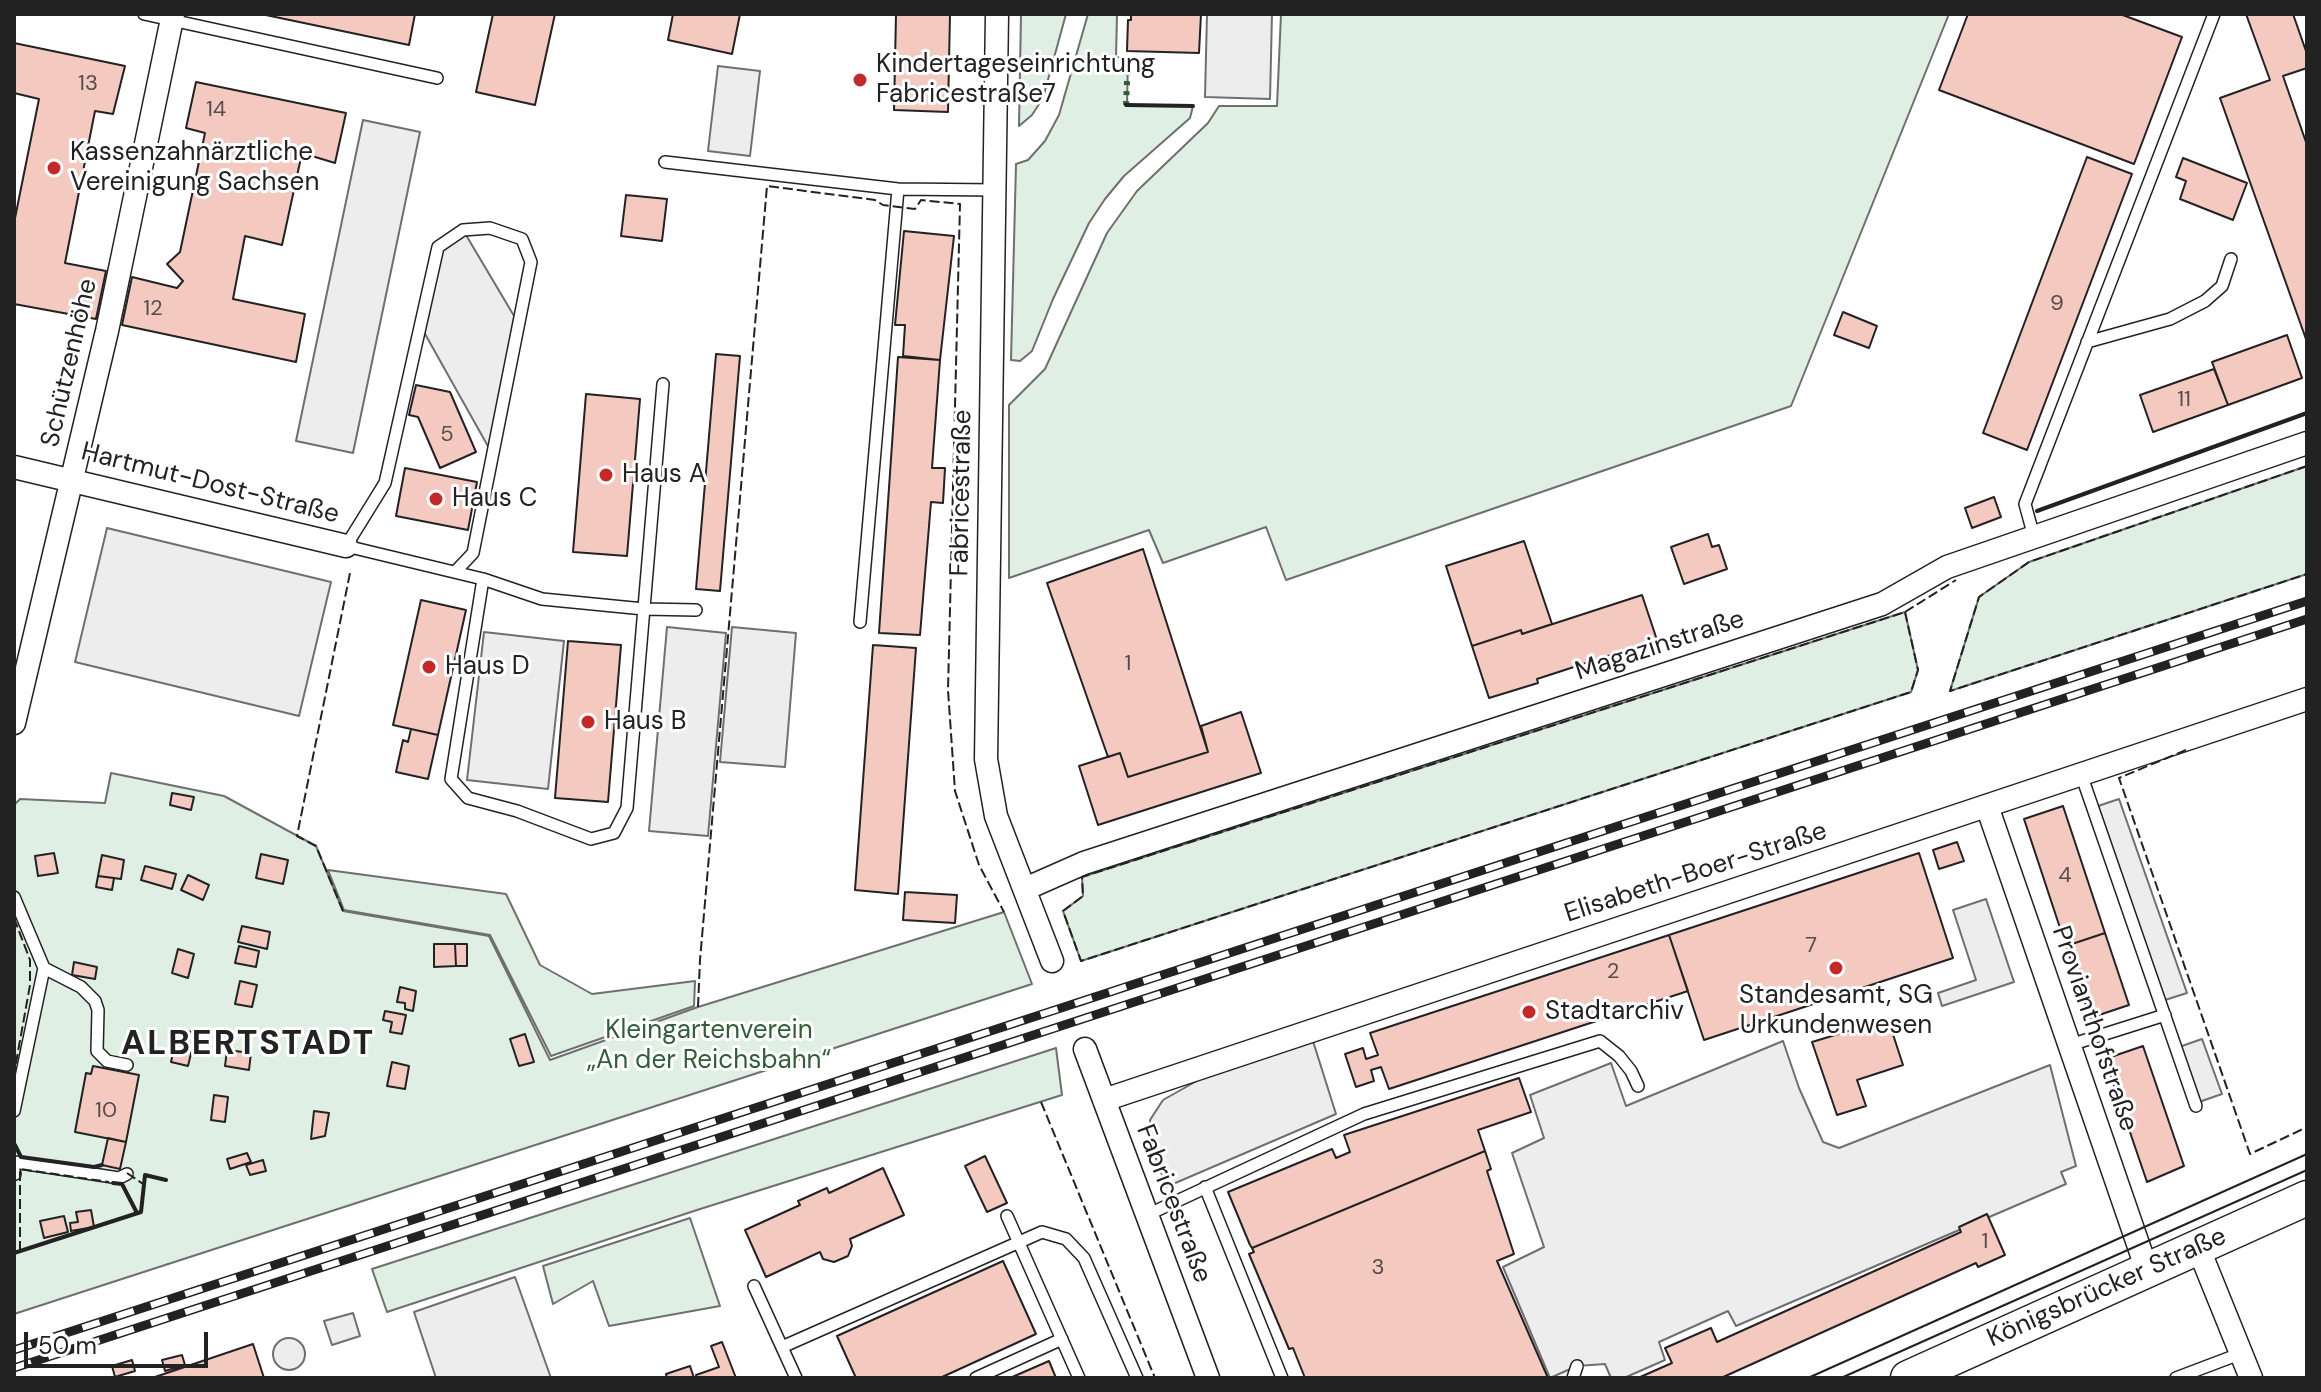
<!DOCTYPE html>
<meta charset="utf-8">
<style>
body{margin:0}
#map{position:relative;width:2321px;height:1392px;overflow:hidden;background:#fff;font-family:"DM Sans",sans-serif}
canvas{display:block}
.frame{position:absolute;inset:0;border:16px solid #222;pointer-events:none}
.scale{position:absolute;left:24px;top:1332px;width:184px;height:36px;box-sizing:border-box;border:4px solid #222;border-top:0;padding-left:10px;font-size:24px;line-height:28px;white-space:nowrap;color:#222;-webkit-text-stroke:6px #fff;paint-order:stroke}
</style>
<div id="map">
<canvas width="2321" height="1392"></canvas>
<div class="frame"></div>
<div class="scale">50 m</div>
</div>
<script>
const ctx = document.querySelector('canvas').getContext('2d');
ctx.lineJoin = 'round';
function paint(path, color) { ctx.fillStyle = color; ctx.fill(path, 'evenodd'); }
const shape = rows => new Path2D(rows.map(r => 'M' + r).join(''));
function stroke(path, color, width, dash) { ctx.strokeStyle = color; ctx.lineWidth = width; ctx.lineCap = dash ? 'butt' : 'round'; ctx.setLineDash(dash || []); ctx.stroke(path); }
function write(font, color, halo, rows, align = 'center') {
  ctx.font = font + ' "DM Sans",sans-serif'; ctx.lineWidth = 6; ctx.setLineDash([]); ctx.textBaseline = 'middle'; ctx.strokeStyle = halo; ctx.fillStyle = color; for (const [text, x, y, turn = 0] of rows) {
    ctx.save(); ctx.translate(x, y); ctx.rotate((+turn || 0) * Math.PI / 180); ctx.textAlign = isNaN(turn) ? turn : align; if (halo) ctx.strokeText(text, 0, 0); ctx.fillText(text, 0, 0); ctx.restore();
  }
}
const green = shape([
 [1021,14,1066,14,1043,98,1032,115,1019,126,1021,14],
 [1088,14,1117,14,1116,57,1128,58,1127,105,1193,106,1190,118,1124,176,1105,199,1089,223,1053,299,1032,351,1020,361,1011,360,1016,164,1028,160,1045,141,1059,115,1088,14],
 [1281,14,1949,14,1791,406,1286,580,1266,527,1163,563,1149,530,1009,578,1009,405,1045,369,1107,233,1137,191,1208,123,1219,106,1277,106,1281,14],
 [2307,466,2307,574,1950,691,1979,597,2029,562,2307,466],
 [1905,612,1918,670,1911,692,1081,961,1063,911,1083,896,1082,877,1905,612],
 [111,773,224,796,316,846,343,911,489,936,550,1060,698,1007,1004,912,1032,984,14,1314,14,805,20,799,105,803,111,773],
 [328,870,506,894,540,965,592,994,695,981,694,1006,551,1056,490,935,344,910,328,870],
 [1056,1048,1062,1095,697,1210,387,1312,372,1269,1056,1048],
 [690,1218,720,1306,609,1326,593,1281,553,1304,543,1266,690,1218]
]);
paint(green, '#e0efe3');
stroke(green, '#6f6f6f', 2);
const parking = shape([
 [1207,14,1272,14,1270,99,1205,97,1207,14],
 [718,66,760,71,750,156,708,151,718,66],
 [363,120,420,132,353,453,296,441,363,120],
 [463,230,520,326,494,457,420,325,438,247,463,230],
 [107,528,331,582,299,716,75,662,107,528],
 [667,627,726,633,708,836,649,831,667,627],
 [732,627,796,633,785,767,720,762,732,627],
 [484,632,564,641,548,789,467,780,484,632],
 [2119,799,2187,993,2165,1000,2098,806,2119,799],
 [1986,899,2014,982,1942,1006,1938,993,1976,980,1953,910,1986,899],
 [1312,1038,1336,1114,1166,1187,1153,1150,1150,1120,1163,1100,1202,1078,1312,1038],
 [2202,1039,2222,1094,2199,1102,2179,1047,2202,1039],
 [1783,1041,1799,1088,1823,1142,1839,1148,2050,1065,2076,1166,2061,1172,2066,1184,1736,1326,1728,1311,1659,1342,1665,1360,1624,1378,1611,1378,1605,1364,1577,1366,1550,1378,1503,1267,1544,1247,1512,1153,1544,1138,1530,1095,1611,1063,1626,1106,1783,1041],
 [515,1277,551,1378,436,1378,414,1312,515,1277],
 [353,1313,360,1336,332,1345,324,1321,353,1313],
 '273 1354a16 16 0 1 1 32 0a16 16 0 1 1-32 0Z'
]);
paint(parking, '#ededed');
stroke(parking, '#6f6f6f', 2);
const building = shape([
 [261,14,415,14,409,45,261,14],
 [493,14,555,14,535,105,476,92,493,14],
 [673,14,740,14,732,54,668,40,673,14],
 [896,14,950,14,948,112,894,110,896,14],
 [1131,14,1201,14,1199,53,1127,51,1128,20,1131,20,1131,14],
 [1968,14,2120,14,2182,37,2134,164,1939,90,1968,14],
 [2246,14,2293,14,2307,54,2307,68,2283,76,2307,145,2307,342,2220,98,2270,80,2246,14],
 [14,43,125,66,113,114,95,111,65,263,106,271,96,319,14,304,14,223,39,99,14,93,14,43],
 [196,82,346,113,335,163,302,153,282,245,245,236,233,299,305,314,296,362,122,325,132,277,177,288,183,281,167,264,180,252,205,133,186,128,196,82],
 [2087,157,2132,174,2027,450,1983,433,2087,157],
 [2183,158,2247,183,2233,220,2180,199,2186,181,2176,177,2183,158],
 [626,195,667,199,662,241,621,236,626,195],
 [904,231,954,236,940,360,903,356,905,325,895,325,904,231],
 [1843,312,1877,326,1869,348,1834,335,1843,312],
 [2287,335,2302,378,2228,405,2212,362,2287,335],
 [716,354,740,356,720,591,696,589,716,354],
 [898,357,940,360,932,468,945,468,943,503,931,502,920,635,879,633,898,357],
 [2214,369,2228,405,2153,432,2140,395,2214,369],
 [416,385,450,392,476,452,440,468,418,417,409,415,416,385],
 [586,394,640,399,627,556,573,552,586,394],
 [405,468,477,482,468,530,396,516,405,468],
 [1994,497,2001,517,1972,528,1965,508,1994,497],
 [1708,534,1712,547,1719,545,1727,569,1684,584,1671,547,1708,534],
 [1524,541,1552,624,1522,634,1521,630,1472,646,1446,566,1524,541],
 [1143,549,1208,752,1128,777,1120,753,1108,757,1047,583,1143,549],
 [1642,595,1657,640,1537,679,1538,683,1489,698,1472,646,1521,630,1522,634,1642,595],
 [421,600,466,610,438,735,393,725,421,600],
 [568,641,621,645,608,802,555,798,568,641],
 [873,645,916,648,898,894,855,890,873,645],
 [1241,712,1261,773,1098,825,1079,766,1120,753,1128,777,1208,752,1201,726,1241,712],
 [411,729,438,735,428,779,396,772,403,740,408,742,411,729],
 [172,793,194,797,191,810,170,805,172,793],
 [2063,806,2105,933,2066,946,2024,819,2063,806],
 [1957,842,1964,861,1939,869,1933,850,1957,842],
 [54,853,58,873,38,876,35,856,54,853],
 [1919,853,1953,958,1704,1040,1669,935,1919,853],
 [261,854,288,860,283,884,256,878,261,854],
 [102,855,124,860,121,879,98,876,102,855],
 [145,866,176,874,172,889,141,880,145,866],
 [188,875,209,885,203,900,181,890,188,875],
 [98,876,114,878,112,890,96,887,98,876],
 [905,892,957,895,955,923,903,920,905,892],
 [242,926,270,932,267,949,238,942,242,926],
 [2105,933,2129,1005,2090,1018,2066,946,2105,933],
 [1669,935,1688,991,1389,1089,1381,1067,1371,1070,1374,1081,1356,1087,1345,1054,1363,1048,1366,1059,1378,1055,1370,1033,1669,935],
 [434,944,455,944,456,966,434,967,434,944],
 [455,944,467,944,467,966,456,966,455,944],
 [239,946,259,951,256,967,235,963,239,946],
 [178,949,194,954,188,978,172,973,178,949],
 [74,962,97,967,95,979,72,975,74,962],
 [240,981,257,985,252,1007,235,1004,240,981],
 [400,987,416,991,413,1011,405,1009,405,1003,397,1002,400,987],
 [385,1011,406,1015,402,1034,390,1032,392,1022,383,1020,385,1011],
 [1888,1019,1903,1065,1857,1080,1866,1106,1837,1115,1812,1042,1888,1019],
 [178,1029,196,1033,188,1066,171,1062,178,1029],
 [525,1034,534,1062,519,1066,510,1039,525,1034],
 [2143,1046,2184,1166,2147,1182,2105,1059,2143,1046],
 [227,1050,251,1053,249,1070,225,1066,227,1050],
 [392,1062,409,1066,405,1089,387,1086,392,1062],
 [93,1066,139,1075,126,1142,75,1132,86,1073,91,1074,93,1066],
 [1519,1078,1531,1112,1478,1130,1485,1151,1252,1248,1250,1245,1228,1192,1332,1149,1336,1158,1350,1152,1344,1135,1519,1078],
 [214,1095,228,1097,225,1122,211,1120,214,1095],
 [314,1111,329,1113,325,1136,311,1139,314,1111],
 [108,1138,126,1142,120,1169,102,1165,108,1138],
 [1485,1151,1491,1169,1487,1171,1514,1254,1497,1261,1548,1378,1305,1378,1293,1348,1289,1349,1249,1254,1254,1252,1252,1248,1485,1151],
 [247,1153,251,1162,230,1169,227,1159,247,1153],
 [985,1156,1007,1203,987,1212,965,1166,985,1156],
 [263,1160,266,1171,250,1175,246,1165,263,1160],
 [883,1168,904,1215,850,1239,852,1246,848,1256,834,1262,823,1259,820,1252,766,1277,745,1230,800,1205,798,1201,827,1188,829,1193,883,1168],
 [91,1210,94,1227,71,1231,70,1223,78,1222,76,1212,91,1210],
 [1987,1214,2005,1255,1978,1267,1976,1263,1721,1378,1638,1378,1672,1363,1665,1348,1711,1328,1717,1342,1961,1232,1959,1227,1987,1214],
 [64,1216,68,1232,44,1238,40,1221,64,1216],
 [1003,1261,1036,1334,940,1378,856,1378,837,1336,1003,1261],
 [722,1342,736,1378,697,1378,696,1375,719,1367,711,1346,722,1342],
 [253,1344,264,1378,152,1378,253,1344],
 [182,1355,185,1365,165,1371,162,1360,182,1355],
 [132,1360,135,1371,115,1377,112,1366,132,1360],
 [1049,1361,1056,1378,1010,1378,1049,1361],
 [690,1366,694,1378,667,1378,666,1374,690,1366]
]);
paint(building, '#f3c9c0');
stroke(building, '#222', 2);
const service = shape([
 [144,14,437,78],
 [665,162,898,189,995,190],
 [2087,342,2170,319,2205,301,2222,286,2231,259],
 [2034,537,2025,504,2214,14],
 [455,572,473,553,531,262,522,239,490,228,463,230,438,247,385,483,346,546,483,579,542,599,644,609,696,610],
 [483,579,451,779,468,798,517,811,591,839,614,833,627,808,663,384],
 [860,622,898,189],
 [2081,774,2196,1106],
 [14,897,44,968,81,987,95,1001,98,1010,97,1051,107,1061,127,1065],
 [2070,1045,2165,1015],
 [14,1111,44,968],
 [14,1162,119,1178,127,1174],
 [14,1171,15,1174],
 [1205,1187,1282,1378],
 [1147,1215,1364,1114,1600,1041,1619,1056,1631,1071,1638,1086],
 [1007,1216,1079,1378],
 [754,1286,796,1378],
 [782,1347,1042,1232,1066,1239,1084,1258,1137,1378],
 [976,1378,1062,1339],
 [1573,1378,1577,1366],
 [2176,1378,2242,1353]
]);
const minor = shape([
 [997,14,986,759,996,816,1052,961],
 [14,467,346,546],
 [14,723,107,331,173,14],
 [1987,806,2147,1270],
 [1025,889,1084,863,1882,604,1947,567,2307,443],
 [1085,1049,1208,1378],
 [1104,1100,2307,699],
 [2198,1247,2251,1378]
]);
const primary = shape([
 [1908,1378,2307,1198]
]);
stroke(service, '#222', 14);
stroke(minor, '#222', 25);
stroke(primary, '#222', 37);
stroke(service, '#fff', 11);
stroke(minor, '#fff', 22);
stroke(primary, '#fff', 34);
stroke(shape([
 [1808,1378,2307,1154],
 [1841,1378,2307,1170]
]), '#222', 2);
const rail = shape([
 [14,1350,2307,601],
 [14,1368,2307,619]
]);
stroke(rail, '#222', 9);
stroke(rail, '#fff', 6, [18]);
stroke(shape([
 [1126,105,1128,58]
]), '#2f5e38', 6, [4, 6]);
stroke(shape([
 [2307,466,2029,562,1979,597,1950,691,2307,574],
 [1905,612,1918,670,1911,692,1081,961,1063,911,1083,896,1082,877,1905,612],
 [1905,612,1956,580],
 [2186,750,2119,778,2250,1154,2307,1127],
 [343,911,316,846,297,836,350,573],
 [14,918,30,960,30,985,14,1074],
 [698,1007,700,960,767,186,875,200,883,205,915,209,921,200,960,204,948,690,955,791,979,865,1004,912],
 [1041,1102,1155,1378],
 [127,1173,143,1184],
 [20,1251,20,1169,109,1182]
]), '#222', 2, [10, 4]);
stroke(shape([
 [1126,105,1193,106],
 [2037,511,2307,413],
 [15,1145,21,1157,94,1167,102,1165],
 [113,1183,122,1184,137,1213],
 [14,1253,141,1212,145,1175,166,1180]
]), '#222', 4);
for (const [x, y, r, color] of [
 [860,80,8,"#c62828"],
 [54,168,8,"#c62828"],
 [606,475,8,"#c62828"],
 [436,499,8,"#c62828"],
 [429,667,8,"#c62828"],
 [588,722,8,"#c62828"],
 [1836,968,8,"#c62828"],
 [1529,1012,8,"#c62828"]
]) { const dot = new Path2D(); dot.arc(x, y, r, 0, 2 * Math.PI); ctx.fillStyle = color; ctx.fill(dot); stroke(dot, '#fff', 3); }
write('22px', '#564c4a', null, [
 ["13",88,84],
 ["14",216,110],
 ["9",2057,304],
 ["12",153,309],
 ["11",2184,400],
 ["5",447,435],
 ["1",1128,664],
 ["4",2065,876],
 ["7",1811,946],
 ["2",1613,972],
 ["10",106,1111],
 ["1",1985,1242],
 ["3",1378,1268]
]);
write('26px', '#222', '#fff', [
 ["Kindertageseinrichtung",876,65],
 ["Fabricestraße7",876,95],
 ["Kassenzahnärztliche",70,153],
 ["Vereinigung Sachsen",70,183],
 ["Haus A",622,475],
 ["Haus C",452,499],
 ["Haus D",445,667],
 ["Haus B",604,722],
 ["Standesamt, SG",1836,996,"center"],
 ["Urkundenwesen",1836,1026,"center"],
 ["Stadtarchiv",1545,1012]
], 'left');
write('26px', '#222', '#fff', [
 ["Schützenhöhe",70,363,-77],
 ["Hartmut-Dost-Straße",210,484,14],
 ["Fabricestraße",962,493,-89],
 ["Magazinstraße",1660,646,-18],
 ["Elisabeth-Boer-Straße",1696,873,-18],
 ["Provianthofstraße",2094,1029,71],
 ["Fabricestraße",1173,1204,69],
 ["Königsbrücker Straße",2107,1288,-24]
]);
write('26px', '#2f5e38', '#fff', [
 ["Kleingartenverein",709,1031],
 ["„An der Reichsbahn“",709,1061]
]);
ctx.letterSpacing = '2px';
write('bold 34px', '#222', '#fff', [
 ["ALBERTSTADT",248,1045]
]);
ctx.letterSpacing = '0px';
</script>
